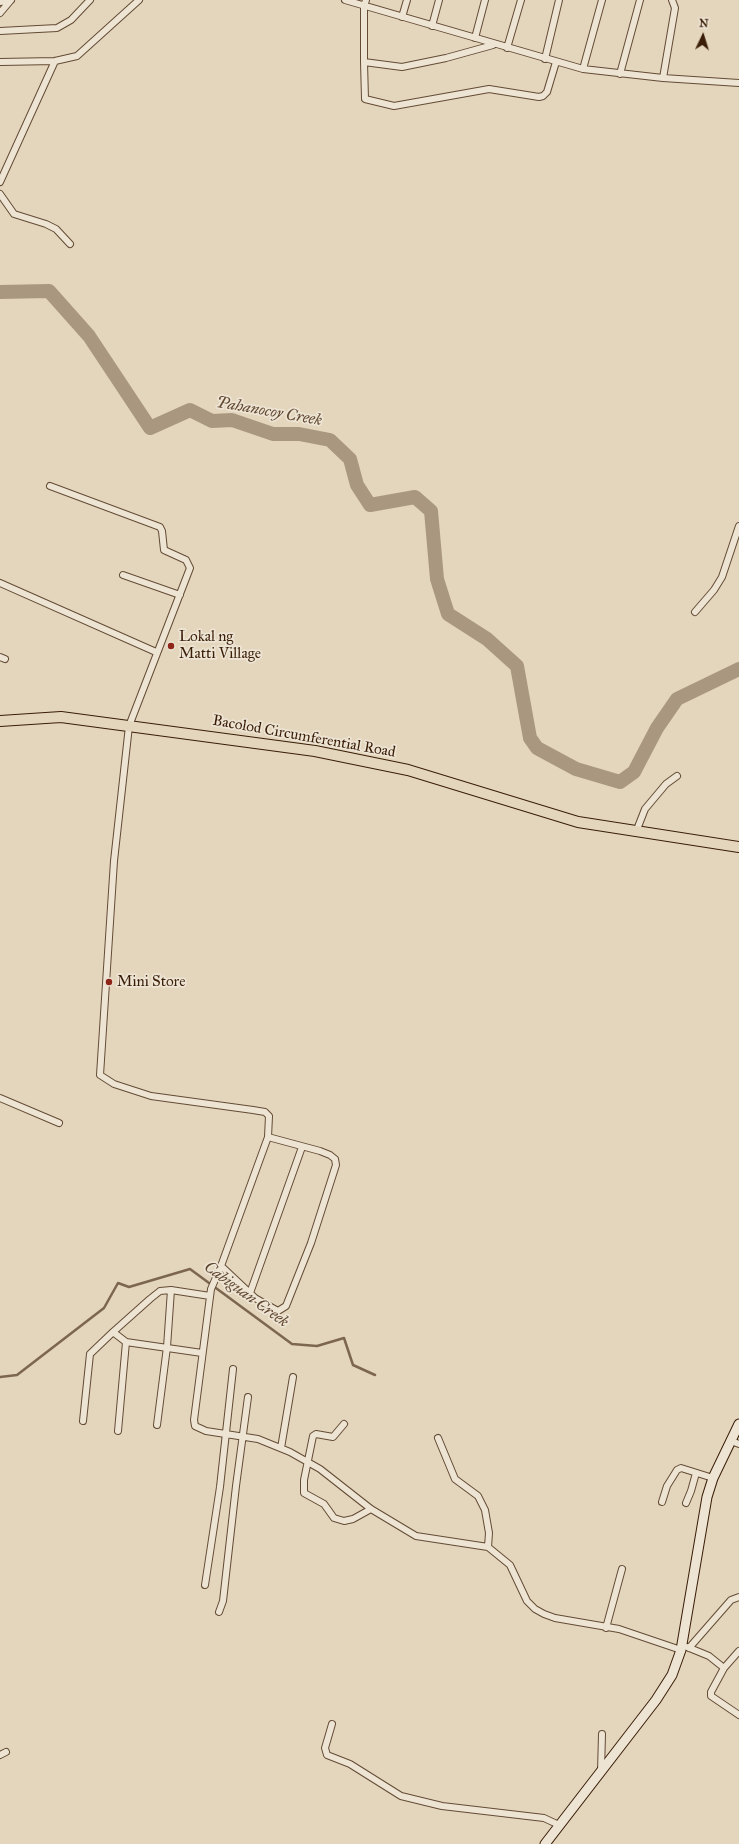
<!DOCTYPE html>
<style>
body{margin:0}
#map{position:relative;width:739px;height:1844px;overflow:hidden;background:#e3d6bd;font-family:"IM FELL Great Primer",serif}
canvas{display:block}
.north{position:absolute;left:683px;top:16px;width:40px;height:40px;-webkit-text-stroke:3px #ede4d4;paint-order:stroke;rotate:4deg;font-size:11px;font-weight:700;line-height:16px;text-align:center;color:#3a1d06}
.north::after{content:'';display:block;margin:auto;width:14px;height:18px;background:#3a1d06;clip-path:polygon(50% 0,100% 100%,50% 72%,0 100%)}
</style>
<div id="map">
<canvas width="739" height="1844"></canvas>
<div class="north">N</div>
</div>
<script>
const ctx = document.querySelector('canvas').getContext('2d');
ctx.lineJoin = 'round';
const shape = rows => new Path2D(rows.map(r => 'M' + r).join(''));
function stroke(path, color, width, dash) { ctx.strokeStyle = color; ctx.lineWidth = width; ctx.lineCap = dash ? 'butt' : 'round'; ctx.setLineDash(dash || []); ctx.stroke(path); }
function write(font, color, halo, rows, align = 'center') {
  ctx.font = font + ' "IM FELL Great Primer",serif'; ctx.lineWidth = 3.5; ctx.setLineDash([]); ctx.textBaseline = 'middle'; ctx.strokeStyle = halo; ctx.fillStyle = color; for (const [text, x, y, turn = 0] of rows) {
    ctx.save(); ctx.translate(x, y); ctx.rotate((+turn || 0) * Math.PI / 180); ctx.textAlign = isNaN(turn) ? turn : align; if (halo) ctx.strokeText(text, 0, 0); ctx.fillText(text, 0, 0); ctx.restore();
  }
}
stroke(shape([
 [0,1377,17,1375,104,1308,118,1283,129,1287,190,1269,292,1344,317,1346,344,1338,353,1365,375,1375]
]), '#7d664f', 2.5);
stroke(shape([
 [0,292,49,291,89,336,150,428,190,410,212,421,232,420,273,434,299,434,330,440,350,459,357,485,370,505,415,497,431,511,437,579,448,614,487,639,517,666,530,738,537,748,576,769,620,782,634,772,657,728,677,699,739,669]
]), '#aa977f', 14);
const minor = shape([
 [345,0,583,69,663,78,739,83],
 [366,0,364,6,364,62,402,67,446,58,493,45],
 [0,2,11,0],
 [0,13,11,0],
 [402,17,407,0],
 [432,26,439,0],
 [0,31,57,28,71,20,90,0],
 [475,38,485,0],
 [507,48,521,0],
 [545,59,559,0],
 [0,62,55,61,77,56,139,0],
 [364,62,365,99,394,106,489,89,539,97,543,96,547,92,556,62],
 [583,69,602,0],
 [620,74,640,0],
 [663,78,675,8,672,0],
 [0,182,55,61],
 [0,194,14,214,46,224,56,229,70,244],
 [50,486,160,527,162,531,164,550,186,560,190,568,129,726,114,861,100,1075,114,1084,151,1096,253,1110,265,1112,269,1116,268,1137,221,1266,211,1289,194,1420,195,1426,206,1431,258,1439,290,1452,320,1469,371,1509,416,1536,488,1547,510,1565,527,1601,535,1609,544,1614,555,1618,619,1629,681,1650],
 [123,575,180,595],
 [0,583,156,652],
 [695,612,714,590,722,577,739,526],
 [0,657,5,659],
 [636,832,645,809,666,784,677,776],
 [0,1098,59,1123],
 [221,1266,255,1298,278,1311,286,1306,311,1243,336,1165,335,1159,330,1155,320,1151,268,1137],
 [250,1293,302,1147],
 [202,1353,126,1342,113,1332,150,1299,160,1291,171,1290,210,1296],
 [83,1421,90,1354,113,1332],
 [344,1424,333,1437,316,1434,313,1436,304,1480,304,1493,324,1504,334,1518,344,1521,353,1519,371,1509],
 [157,1425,167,1347,171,1290],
 [118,1431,126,1342],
 [438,1438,455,1479,478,1496,485,1510,489,1533,488,1547],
 [731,1441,739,1444],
 [281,1448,293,1377],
 [662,1502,667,1486,677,1470,681,1468,713,1478],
 [686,1503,691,1491,696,1473],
 [205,1585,220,1487,233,1369],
 [219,1612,223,1601,236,1486,248,1397],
 [606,1628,622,1569],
 [687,1647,709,1656,724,1668],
 [689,1648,731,1600,739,1597],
 [739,1651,724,1668,711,1692,711,1696,739,1715],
 [332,1724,325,1748,327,1755,350,1764,401,1796,442,1806,544,1818,559,1825],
 [0,1755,6,1752],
 [601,1772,602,1734]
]);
const secondary = shape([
 [545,1844,656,1700,672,1675,681,1650,707,1497,713,1478,739,1424]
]);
const primary = shape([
 [0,721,61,717,315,751,408,770,578,822,739,847]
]);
stroke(minor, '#644b34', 8);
stroke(secondary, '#3a1d06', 11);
stroke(primary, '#3a1d06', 12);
stroke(minor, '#ede4d4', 6);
stroke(secondary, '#ede4d4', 9);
stroke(primary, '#e3d6bd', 10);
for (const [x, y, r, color] of [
 [171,646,4,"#8f2418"],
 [109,982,4,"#8f2418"]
]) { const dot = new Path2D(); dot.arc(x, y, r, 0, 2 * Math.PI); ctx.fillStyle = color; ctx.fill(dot); stroke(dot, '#ede4d4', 1.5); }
write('15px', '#3a1d06', '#ede4d4', [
 ["Lokal ng",179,637],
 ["Matti Village",179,654],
 ["Mini Store",117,982]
], 'left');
write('15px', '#3a1d06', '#ede4d4', [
 ["Bacolod Circumferential Road",304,737,10]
]);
write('italic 16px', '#614830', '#ede4d4', [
 ["Pahanocoy Creek",269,412,10],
 ["Cabiguan Creek",246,1295,36]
]);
</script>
